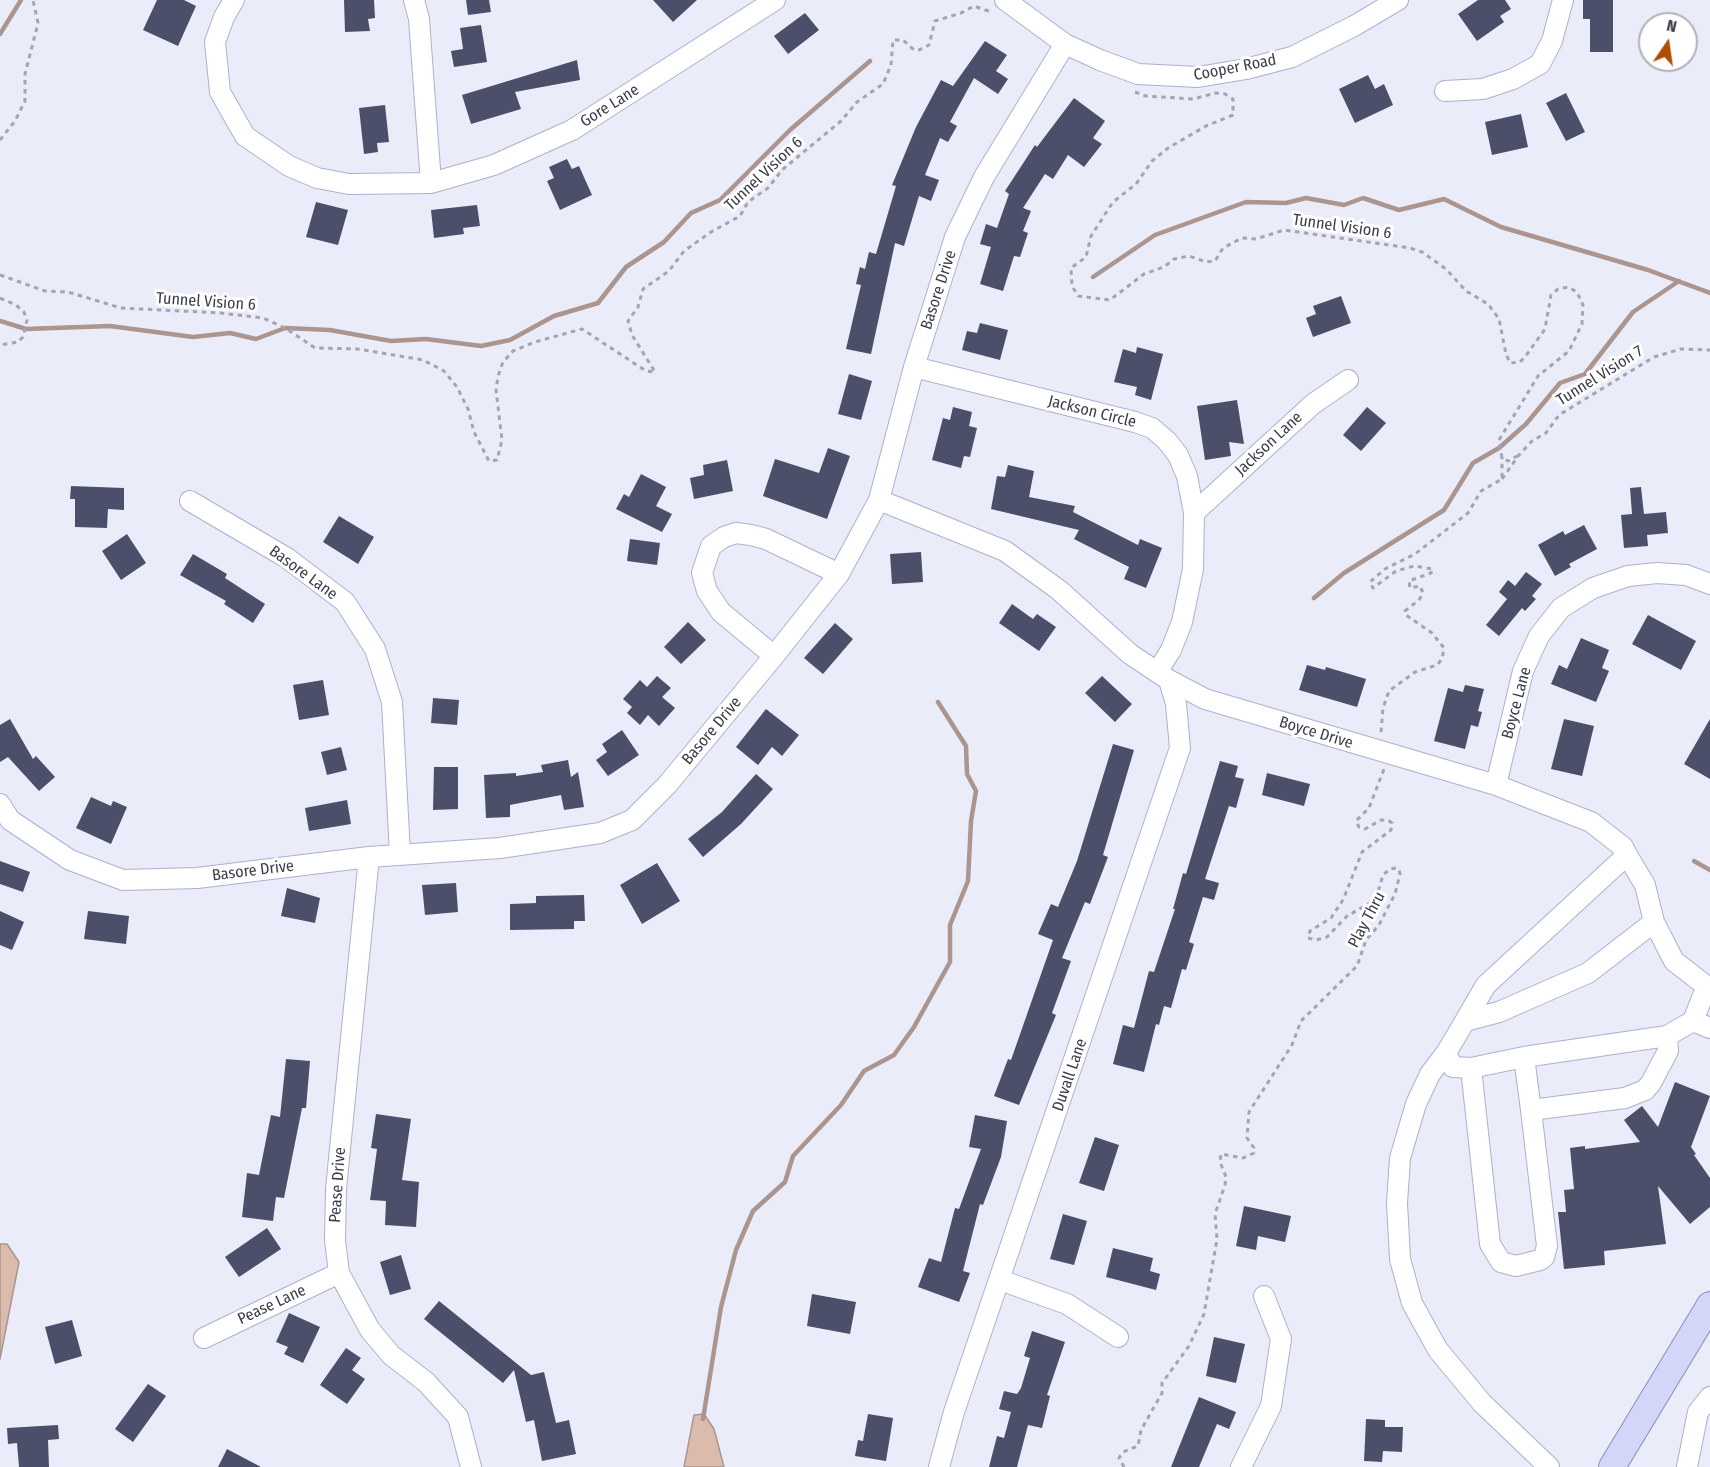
<!DOCTYPE html>
<style>
body{margin:0}
#map{position:relative;width:1710px;height:1467px;overflow:hidden;background:#eaecfa;font-family:"Fira Sans Condensed",sans-serif}
canvas{display:block}
.north{position:absolute;left:1638px;top:12px;width:60px;height:60px;box-sizing:border-box;background:#fff;border:2px solid #b0b1b6;border-radius:50%;rotate:13deg;font-size:16px;font-weight:700;line-height:24px;text-align:center;color:#3a3c49}
.north::after{content:'';display:block;margin:auto;width:21px;height:27px;background:#ae4e06;clip-path:polygon(50% 0,100% 100%,50% 72%,0 100%)}
</style>
<div id="map">
<canvas width="1710" height="1467"></canvas>
<div class="north">N</div>
</div>
<script>
const ctx = document.querySelector('canvas').getContext('2d');
ctx.lineJoin = 'round';
function paint(path, color) { ctx.fillStyle = color; ctx.fill(path, 'evenodd'); }
const shape = rows => new Path2D(rows.map(r => 'M' + r).join(''));
function stroke(path, color, width, dash) { ctx.strokeStyle = color; ctx.lineWidth = width; ctx.lineCap = dash ? 'butt' : 'round'; ctx.setLineDash(dash || []); ctx.stroke(path); }
function write(font, color, halo, rows, align = 'center') {
  ctx.font = font + ' "Fira Sans Condensed",sans-serif'; ctx.lineWidth = 6; ctx.setLineDash([]); ctx.textBaseline = 'middle'; ctx.strokeStyle = halo; ctx.fillStyle = color; for (const [text, x, y, turn = 0] of rows) {
    ctx.save(); ctx.translate(x, y); ctx.rotate((+turn || 0) * Math.PI / 180); ctx.textAlign = isNaN(turn) ? turn : align; if (halo) ctx.strokeText(text, 0, 0); ctx.fillText(text, 0, 0); ctx.restore();
  }
}
const water = shape([
 [0,1244,7,1244,19,1262,0,1359,0,1244],
 [704,1414,714,1429,724,1467,684,1467,694,1415,704,1414]
]);
paint(water, '#dbbbab');
stroke(water, '#ab958e', 1.5);
stroke(shape([
 [0,34,21,0],
 [1093,277,1155,235,1246,202,1286,203,1306,198,1344,205,1363,198,1399,210,1444,199,1501,227,1648,270,1710,293],
 [0,321,26,329,110,326,193,337,230,333,256,339,285,328,330,330,391,341,426,339,481,346,510,340,554,316,598,303,626,267,664,242,691,213,720,200,790,130,870,61],
 [1314,598,1344,573,1444,510,1473,463,1499,448,1526,424,1560,383,1585,374,1633,312,1679,281],
 [1694,861,1710,870],
 [703,1419,721,1307,736,1250,753,1211,785,1182,793,1156,841,1105,864,1071,894,1055,914,1027,950,962,950,925,968,881,971,821,976,791,967,774,966,746,938,702]
]), '#ab958e', 4.5);
paint(shape([
 [157,0,184,0,196,6,178,46,143,30],
 [344,0,374,0,375,18,368,19,370,31,345,32],
 [466,0,489,0,491,12,468,15],
 [653,0,697,0,673,22],
 [1478,0,1505,0,1511,9,1500,16,1504,22,1477,41,1458,14],
 [1583,0,1613,0,1613,52,1590,52,1590,19,1583,19],
 [805,13,819,30,788,54,774,36],
 [481,25,487,62,454,67,451,51,463,49,460,28],
 [985,41,1007,55,996,71,1008,79,998,94,974,78,950,122,957,126,948,142,940,138,925,175,939,180,931,201,919,196,904,246,895,243,871,354,846,349,861,285,856,284,860,267,865,269,869,252,876,254,896,186,892,185,916,127,941,80,953,86],
 [577,60,580,80,515,92,521,109,471,124,462,95],
 [1368,75,1375,89,1384,84,1393,105,1355,123,1339,89],
 [1566,93,1585,132,1566,141,1546,103],
 [1074,98,1105,121,1093,138,1102,144,1084,167,1068,155,1053,179,1045,174,1023,208,1031,211,1023,231,1028,233,1020,257,1014,256,1003,291,980,284,991,247,980,244,986,224,997,228,1009,194,1005,191,1035,145,1037,147],
 [385,105,389,142,377,143,378,152,364,154,359,108],
 [1521,114,1528,147,1492,155,1485,122],
 [567,159,572,169,579,166,592,195,560,210,547,181,554,178,549,167],
 [316,202,348,210,338,245,306,237],
 [477,205,480,226,463,228,464,234,434,238,431,210],
 [1341,296,1351,323,1313,337,1306,318,1316,314,1313,306],
 [980,323,1008,330,1000,360,962,350,967,331,977,333],
 [1137,347,1163,354,1151,400,1135,395,1137,387,1114,382,1123,349,1136,353],
 [849,374,872,381,861,420,838,414],
 [1237,400,1244,444,1229,442,1231,456,1205,460,1197,406],
 [953,407,972,412,969,426,977,428,970,457,964,456,961,468,932,460,943,418,950,420],
 [1367,407,1386,423,1361,451,1343,435],
 [828,448,850,456,827,519,763,496,775,459,819,473],
 [727,460,733,491,694,499,690,478,704,475,703,465],
 [1008,465,1034,471,1029,497,1075,506,1073,512,1138,545,1140,539,1162,548,1146,588,1124,579,1129,567,1074,539,1079,530,991,509,997,476,1005,477],
 [641,474,666,487,656,506,672,514,662,532,616,509,624,494,629,497],
 [71,486,124,488,124,510,108,509,107,528,75,527,75,499,70,499],
 [1641,487,1644,514,1666,512,1668,533,1647,535,1648,546,1624,548,1621,515,1632,514,1630,488],
 [339,516,374,537,358,564,323,542],
 [1584,525,1597,549,1569,564,1571,567,1555,576,1538,545,1563,531,1565,535],
 [127,534,146,563,121,580,102,551],
 [630,539,660,543,657,565,627,561],
 [921,552,923,582,892,584,890,554],
 [193,554,227,574,225,578,265,604,253,623,224,604,226,601,180,575],
 [1526,572,1542,584,1532,596,1536,599,1525,611,1522,608,1499,636,1486,625,1507,599,1499,592,1508,580,1515,586],
 [1012,604,1033,619,1037,614,1056,627,1039,651,999,623],
 [1648,615,1696,641,1681,670,1632,644],
 [688,622,706,640,681,664,664,647],
 [835,623,853,639,823,674,804,658],
 [1581,638,1609,650,1602,668,1609,671,1596,702,1551,684,1559,665,1567,669],
 [1307,665,1325,670,1326,667,1366,679,1357,707,1299,690],
 [657,676,671,688,662,697,675,708,659,726,648,715,640,725,627,713,632,707,623,699,640,680,647,687],
 [1102,676,1132,704,1115,722,1085,693],
 [323,680,329,715,299,720,293,685],
 [1465,685,1484,689,1478,711,1482,712,1478,727,1471,725,1465,749,1434,741,1448,688,1463,692],
 [433,698,459,700,457,725,431,723],
 [766,709,799,735,782,756,772,747,758,765,736,747],
 [10,719,33,759,36,756,55,777,39,791,8,757,0,762,0,725],
 [1564,719,1594,726,1582,776,1551,769],
 [1710,719,1710,779,1684,764],
 [622,730,639,755,608,776,596,760,607,752,602,744],
 [1113,744,1134,750,1103,855,1108,857,1090,904,1085,902,1062,958,1071,961,1052,1013,1056,1015,1019,1105,994,1096,1008,1059,1011,1060,1053,940,1038,934,1051,904,1058,907,1077,861],
 [341,747,347,770,327,775,321,752],
 [568,760,571,777,578,772,584,807,564,810,561,795,510,805,510,817,486,818,484,775,516,773,516,776,543,772,541,765],
 [1220,761,1238,766,1235,777,1244,779,1236,808,1229,806,1205,879,1219,883,1214,900,1203,897,1189,942,1194,944,1186,970,1182,969,1171,1008,1164,1006,1159,1025,1156,1024,1144,1072,1113,1064,1123,1025,1134,1028,1149,971,1154,972,1175,909,1173,909,1183,873,1186,874],
 [434,767,458,767,458,809,433,810],
 [1267,773,1310,784,1304,806,1262,795],
 [756,774,773,789,741,824,703,857,688,839,722,812],
 [91,797,111,806,113,801,127,807,111,844,76,828],
 [347,800,351,824,309,831,305,808],
 [0,861,30,872,23,892,0,884],
 [657,863,680,901,642,924,620,885],
 [456,883,458,912,425,915,422,885],
 [287,888,320,898,315,923,281,916],
 [584,895,585,921,574,921,574,929,510,930,510,904,536,903,536,896],
 [0,911,24,922,12,950,0,945],
 [88,911,129,916,126,944,84,939],
 [286,1059,310,1061,306,1108,302,1108,284,1198,276,1197,273,1221,242,1217,247,1173,259,1175,271,1115,280,1117],
 [1675,1082,1710,1096,1691,1147,1696,1154,1694,1155,1710,1178,1710,1207,1690,1224,1658,1186,1666,1244,1604,1251,1605,1265,1564,1269,1558,1212,1566,1212,1564,1190,1574,1189,1570,1148,1585,1146,1585,1149,1640,1142,1624,1120,1642,1106,1658,1127],
 [376,1114,411,1119,402,1180,419,1182,416,1227,385,1225,386,1201,370,1200,377,1149,371,1148],
 [975,1115,1007,1121,1001,1157,983,1205,980,1204,963,1271,970,1273,959,1302,918,1287,929,1258,941,1262,955,1208,959,1209,981,1149,969,1147],
 [1095,1137,1119,1145,1104,1191,1079,1183],
 [1244,1206,1291,1216,1285,1242,1258,1236,1256,1250,1236,1246],
 [1063,1214,1087,1221,1074,1265,1050,1259],
 [267,1228,281,1249,239,1277,225,1257],
 [1113,1248,1153,1258,1150,1271,1160,1274,1156,1290,1106,1277],
 [401,1255,411,1289,390,1295,380,1262],
 [812,1294,856,1302,850,1334,807,1326],
 [439,1301,531,1375,544,1372,556,1423,569,1420,576,1454,542,1461,534,1420,526,1422,514,1370,503,1383,424,1319],
 [289,1313,320,1327,303,1363,284,1354,288,1347,276,1342],
 [72,1320,82,1356,55,1364,45,1327],
 [1032,1331,1065,1342,1047,1395,1050,1396,1042,1428,1028,1425,1017,1467,989,1467,997,1436,1004,1438,1011,1412,999,1409,1004,1391,1017,1394,1021,1388,1030,1358,1024,1356],
 [1214,1337,1245,1344,1236,1383,1206,1376],
 [346,1348,361,1358,352,1370,365,1379,347,1404,320,1385],
 [148,1384,166,1396,133,1442,115,1429],
 [1199,1397,1236,1412,1229,1429,1217,1424,1199,1467,1171,1467],
 [868,1414,893,1418,886,1461,855,1456,858,1440,863,1441],
 [1366,1419,1385,1420,1385,1427,1403,1427,1402,1452,1383,1451,1382,1462,1364,1461],
 [58,1425,59,1439,48,1440,49,1467,19,1467,17,1443,8,1444,7,1428],
 [227,1449,261,1467,218,1467]
]), '#4c4f69');
const minor = shape([
 [234,0,224,17,215,42,220,92,245,136,289,166,317,178,349,184,431,183,419,19,414,0],
 [1005,0,1065,44,1100,60,1138,74,1198,77,1246,69,1292,57,1354,26,1398,0],
 [1445,91,1483,89,1513,79,1540,64,1552,41,1563,0],
 [431,183,494,165,572,130,775,0],
 [914,367,1135,422,1152,428,1167,441,1178,455,1187,476,1194,513,1193,569,1182,622,1171,650,1157,672],
 [879,500,1005,551,1059,590,1130,654,1169,680,1205,699,1496,785,1591,822,1623,847,1627,855,1645,885,1654,922,1674,961,1710,989],
 [190,501,287,558,345,602,375,649,392,702,400,854],
 [1194,513,1313,404,1348,380],
 [774,656,721,612,707,591,702,573,711,546,724,537,736,533,751,535,766,539,839,574],
 [1496,785,1523,671,1539,636,1561,608,1593,588,1628,576,1657,573,1686,575,1710,584],
 [0,804,10,820,70,860,123,880,197,878,369,857,500,848,600,833,632,820,667,785,774,656,839,574,879,500,914,367,955,237,984,177,1065,44],
 [1627,855,1486,985,1465,1021,1499,1012,1588,973,1654,922],
 [369,857,336,1189,335,1240,339,1273,370,1330,391,1355,426,1382,458,1417,471,1467],
 [1706,988,1693,1021,1710,1028],
 [1465,1021,1446,1053,1453,1067,1471,1068],
 [1446,1053,1430,1074,1416,1104,1400,1158,1397,1203,1400,1259,1412,1303,1438,1350,1482,1403,1549,1467],
 [1524,1057,1531,1110,1625,1098,1645,1090,1651,1083,1668,1051,1667,1036],
 [1531,1110,1547,1246,1544,1257,1540,1260,1516,1266,1501,1262,1490,1244,1471,1068,1524,1057,1667,1036,1693,1021],
 [1000,1280,1067,1304,1118,1337],
 [204,1338,339,1273],
 [939,1467,954,1412,1180,748,1176,704,1169,680],
 [1241,1467,1271,1406,1281,1339,1264,1296],
 [1687,1467,1698,1412,1710,1397]
]);
const major = shape([
 [1612,1467,1710,1305]
]);
stroke(minor, '#acb0d0', 22);
stroke(major, '#8a8fb8', 28);
stroke(shape([
 [1135,92,1146,96,1193,99,1216,93,1225,94,1233,99,1233,115,1206,126,1168,148,1152,161,1136,184,1113,202,1091,236,1086,257,1071,268,1072,286,1078,296,1110,300,1144,274,1164,267,1174,259,1189,256,1206,262,1215,261,1223,248,1242,238,1256,239,1284,230,1410,248,1422,252,1446,269,1466,291,1488,304,1499,319,1506,354,1510,363,1520,362,1525,357,1545,329,1551,295,1558,289,1568,287,1577,292,1583,305,1582,324,1569,351,1538,376,1499,440,1502,458,1508,461,1519,455],
 [0,140,15,121,25,101,25,74,38,23,33,0],
 [0,275,45,291,68,292,121,308,221,313,263,318,285,328,315,348,358,349,423,360,444,371,457,387,468,409,474,432,489,461,497,460,502,440,496,390,498,376,503,362,513,351,535,342,582,329,646,371,655,372,632,335,628,321,638,307,643,289,669,271,684,251,711,232,740,216,748,202,768,188,782,170,841,121,857,102,883,84,891,65,893,40,903,40,914,50,919,50,929,45,935,21,961,13,974,6,991,12],
 [0,298,16,305,24,312,27,320,23,337,18,342,0,345],
 [1502,479,1519,455,1532,441,1546,433,1559,415,1654,357,1681,349,1710,350],
 [1381,732,1383,708,1389,691,1415,672,1437,665,1442,659,1444,648,1432,633,1406,615,1405,611,1419,600,1423,593,1420,586,1410,588,1409,581,1431,573,1433,569,1414,566,1396,571,1373,588,1370,582,1385,569,1415,554,1468,513,1481,491,1502,479,1502,457],
 [1124,1467,1119,1458,1123,1452,1138,1446,1141,1430,1162,1393,1162,1383,1189,1346,1204,1314,1217,1239,1215,1214,1225,1185,1226,1177,1220,1162,1221,1154,1243,1158,1254,1153,1254,1148,1247,1138,1249,1112,1292,1045,1301,1021,1357,966,1366,940,1379,925,1395,894,1400,874,1399,870,1396,868,1390,869,1383,875,1378,892,1370,903,1347,916,1327,937,1316,940,1308,938,1310,931,1331,918,1343,900,1362,852,1391,830,1392,823,1388,820,1381,820,1365,829,1359,827,1356,821,1369,808,1384,769]
]), '#a3a5b2', 3, [4.5, 4.5]);
stroke(minor, '#fff', 20);
stroke(major, '#d3d6f8', 26);
write('16px', '#3a3c49', '#fff', [
 ["Cooper Road",1235,68,-11],
 ["Gore Lane",610,106,-32],
 ["Tunnel Vision 6",764,174,-43],
 ["Tunnel Vision 6",1342,227,8],
 ["Basore Drive",939,290,-72],
 ["Tunnel Vision 6",206,302,4],
 ["Tunnel Vision 7",1600,376,-32],
 ["Jackson Circle",1092,412,14],
 ["Jackson Lane",1269,444,-43],
 ["Basore Lane",303,573,36],
 ["Boyce Lane",1517,703,-75],
 ["Basore Drive",712,731,-50],
 ["Boyce Drive",1316,733,17],
 ["Basore Drive",253,871,-7],
 ["Play Thru",1367,920,-62],
 ["Duvall Lane",1070,1075,-71],
 ["Pease Drive",338,1185,-86],
 ["Pease Lane",272,1305,-25]
]);
</script>
